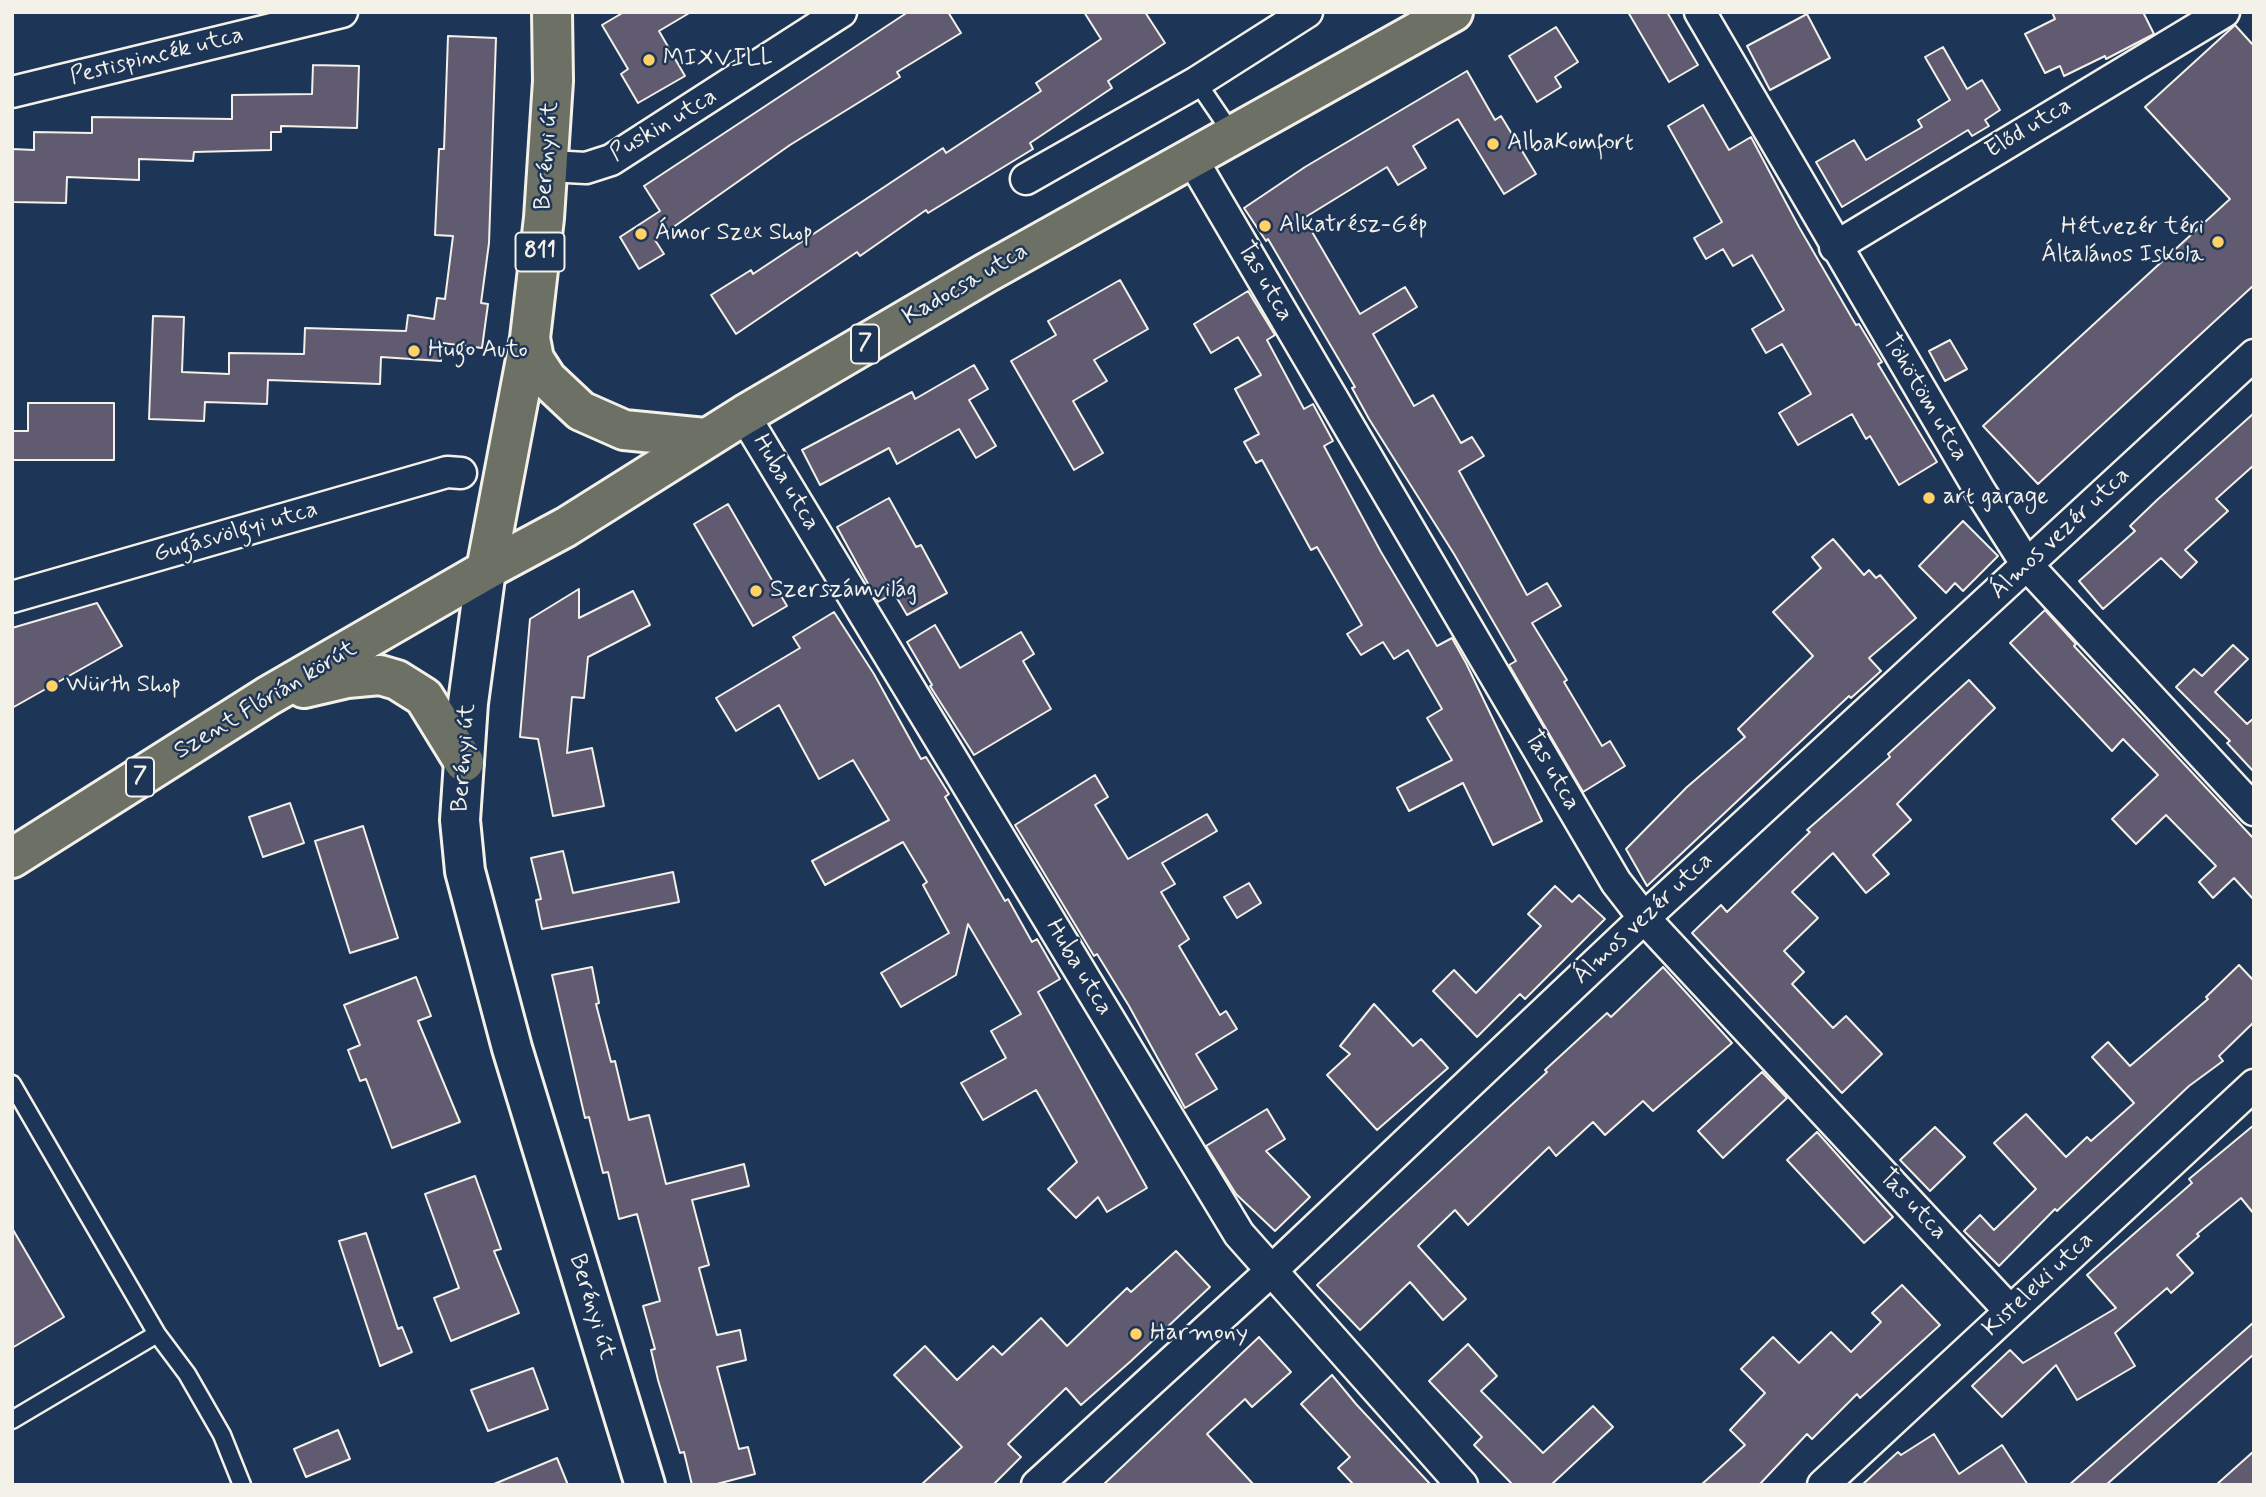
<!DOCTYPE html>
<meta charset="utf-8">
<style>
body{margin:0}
#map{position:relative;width:2266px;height:1497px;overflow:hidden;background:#1d3557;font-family:Mynerve,sans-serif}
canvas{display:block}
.frame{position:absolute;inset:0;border:14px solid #f4f1e8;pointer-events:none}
</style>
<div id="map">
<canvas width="2266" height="1497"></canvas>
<div class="frame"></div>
</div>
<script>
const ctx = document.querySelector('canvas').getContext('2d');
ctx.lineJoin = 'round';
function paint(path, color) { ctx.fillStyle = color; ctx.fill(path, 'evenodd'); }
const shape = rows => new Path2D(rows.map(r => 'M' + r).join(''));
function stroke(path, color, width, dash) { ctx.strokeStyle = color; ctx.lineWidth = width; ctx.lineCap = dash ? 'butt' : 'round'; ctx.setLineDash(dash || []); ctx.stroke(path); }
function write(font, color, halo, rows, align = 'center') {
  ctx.font = font + ' Mynerve,sans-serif'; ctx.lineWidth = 5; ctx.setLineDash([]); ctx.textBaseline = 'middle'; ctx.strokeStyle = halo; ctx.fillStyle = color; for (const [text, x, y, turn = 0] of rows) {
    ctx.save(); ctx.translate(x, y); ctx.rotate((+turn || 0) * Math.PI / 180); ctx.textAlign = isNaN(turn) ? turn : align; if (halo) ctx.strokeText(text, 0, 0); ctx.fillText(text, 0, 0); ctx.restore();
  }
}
const building = shape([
 [624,12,691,12,659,31,685,76,638,103,621,74,628,69,602,25,624,12],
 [908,12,948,12,961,33,897,72,900,77,790,145,655,240,664,254,639,269,620,237,660,211,644,186,908,12],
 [1084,12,1145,12,1165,43,1108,81,1112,88,1030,143,1033,149,928,213,926,210,860,256,857,252,736,334,711,295,751,270,753,274,943,148,946,153,1041,91,1036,83,1101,39,1084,12],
 [1628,12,1667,12,1698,65,1669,82,1628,12],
 [2052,12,2143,12,2154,34,2106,59,2105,56,2064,76,2060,66,2045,73,2025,34,2055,19,2052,12],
 [1807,14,1830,58,1770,90,1747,46,1807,14],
 [2235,25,2254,46,2254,285,2038,484,1983,426,2230,199,2145,107,2235,25],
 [1556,27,1578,62,1555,77,1561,87,1537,102,1509,56,1556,27],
 [448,36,496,38,489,243,481,303,488,304,482,348,442,343,441,361,381,357,380,384,268,380,267,404,205,402,204,421,149,419,153,316,184,317,182,372,229,374,229,353,304,354,305,328,406,331,408,315,434,319,437,298,445,299,453,236,435,235,439,149,444,149,448,36],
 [1943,47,1967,89,1982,80,2000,110,1985,120,1989,126,1972,136,1968,130,1842,207,1816,162,1854,140,1866,160,1922,127,1918,120,1950,100,1925,57,1943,47],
 [313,65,359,66,357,128,281,126,281,132,271,132,271,150,194,152,193,161,139,159,139,180,67,177,66,203,12,202,12,149,34,150,34,132,92,133,92,117,232,119,232,95,312,94,313,65],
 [1467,71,1495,120,1501,116,1536,174,1504,194,1458,119,1413,146,1426,168,1398,185,1387,167,1304,218,1360,314,1405,287,1417,307,1373,334,1414,406,1433,395,1461,443,1472,437,1484,456,1459,471,1527,595,1547,583,1561,606,1532,623,1567,680,1564,682,1602,746,1610,741,1625,766,1583,792,1509,665,1516,661,1454,554,1369,419,1352,388,1355,387,1268,239,1266,241,1244,208,1305,167,1467,71],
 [1703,105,1729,150,1751,137,1799,227,1856,325,1859,324,1882,362,1878,364,1937,462,1899,485,1870,436,1866,439,1852,414,1798,445,1779,413,1811,394,1782,344,1766,353,1752,329,1784,310,1752,255,1733,266,1723,249,1706,259,1694,238,1722,222,1668,126,1703,105],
 [1120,280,1148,329,1094,360,1107,381,1073,401,1103,453,1074,470,1011,361,1056,335,1048,321,1120,280],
 [1248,291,1275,335,1267,340,1304,409,1313,404,1333,441,1324,446,1381,552,1437,646,1452,638,1466,663,1542,821,1493,845,1463,783,1409,811,1397,788,1452,760,1427,718,1442,709,1408,650,1394,659,1383,642,1361,655,1347,634,1362,625,1317,547,1311,550,1262,460,1256,463,1244,442,1259,434,1235,389,1261,375,1238,337,1211,353,1194,324,1248,291],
 [1950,340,1967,369,1945,381,1929,351,1950,340],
 [974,365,988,389,969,400,996,446,976,458,959,429,897,464,889,448,820,485,802,450,912,392,915,399,974,365],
 [28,403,114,403,114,460,12,460,12,431,28,431,28,403],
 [2254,413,2254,465,2216,499,2228,511,2185,550,2197,562,2181,578,2161,558,2103,609,2079,581,2135,531,2130,526,2157,500,2254,413],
 [889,498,916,547,921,545,947,593,907,615,894,593,878,602,837,527,889,498],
 [728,504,787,606,753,626,694,524,728,504],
 [1963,521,1998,556,1963,591,1955,583,1946,593,1919,566,1963,521],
 [1833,539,1864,575,1869,570,1876,578,1880,575,1916,618,1869,658,1881,671,1851,698,1849,696,1647,886,1626,849,1687,787,1745,737,1738,729,1813,656,1773,612,1821,568,1812,557,1833,539],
 [579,589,579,618,633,591,650,625,588,657,584,698,572,697,567,753,592,748,604,806,553,816,538,739,520,737,530,619,579,589],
 [97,603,122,646,12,708,12,628,97,603],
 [2045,610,2076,644,2074,646,2254,839,2254,900,2234,878,2213,898,2199,882,2216,866,2166,815,2136,844,2112,819,2158,775,2123,739,2112,751,2010,643,2045,610],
 [834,612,874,674,921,759,926,757,949,794,945,797,1005,901,1008,899,1032,942,1037,939,1060,979,1038,992,1147,1188,1107,1212,1098,1197,1076,1218,1048,1189,1077,1162,1036,1090,983,1120,961,1083,1006,1058,991,1031,1021,1014,968,924,956,975,901,1007,881,973,949,933,923,885,927,882,903,842,825,885,812,861,889,820,853,760,819,779,779,705,736,731,716,698,800,648,793,637,834,612],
 [935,625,960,668,1021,632,1034,654,1023,661,1051,709,974,755,930,686,932,685,907,642,935,625],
 [2233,645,2248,659,2215,692,2247,724,2254,718,2254,772,2227,743,2230,741,2176,687,2194,669,2202,676,2233,645],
 [1969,680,1995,708,1897,804,1911,820,1873,855,1889,874,1866,893,1833,853,1792,892,1818,918,1784,951,1804,972,1792,984,1833,1028,1846,1016,1882,1054,1842,1093,1692,933,1721,905,1727,912,1810,832,1807,830,1890,757,1888,754,1969,680],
 [1095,775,1108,797,1095,805,1128,859,1207,814,1217,831,1162,863,1175,884,1161,892,1189,939,1179,946,1220,1015,1226,1011,1237,1029,1196,1054,1217,1089,1185,1108,1129,1006,1097,954,1094,956,1015,825,1095,775],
 [290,803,304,843,263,857,249,817,290,803],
 [363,826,398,938,350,953,315,841,363,826],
 [563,851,573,893,673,872,679,902,542,929,536,900,541,899,531,858,563,851],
 [1249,883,1261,903,1237,918,1224,897,1249,883],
 [1555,886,1572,902,1579,895,1605,919,1525,999,1520,994,1477,1037,1433,991,1454,970,1476,993,1541,926,1528,914,1555,886],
 [2239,965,2254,981,2254,1022,2219,1056,2223,1061,2189,1086,2057,1211,2055,1209,1999,1266,1964,1231,1980,1215,1994,1230,2036,1189,1994,1143,2026,1114,2066,1157,2087,1137,2091,1141,2134,1103,2092,1057,2108,1042,2130,1066,2208,999,2206,997,2239,965],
 [592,967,599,1003,596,1004,611,1062,615,1061,629,1120,649,1115,666,1184,744,1164,749,1186,692,1200,709,1265,699,1268,717,1335,740,1330,746,1360,717,1367,739,1449,748,1447,755,1474,713,1485,692,1485,684,1452,680,1453,658,1380,651,1350,655,1349,643,1306,660,1301,637,1214,619,1219,608,1172,603,1173,589,1117,585,1118,552,975,592,967],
 [1663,967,1732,1043,1653,1111,1643,1101,1605,1135,1593,1122,1556,1156,1549,1147,1468,1225,1455,1210,1418,1246,1466,1299,1443,1320,1410,1282,1360,1330,1317,1285,1547,1072,1545,1070,1607,1013,1611,1017,1663,967],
 [416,977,431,1016,418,1021,460,1122,392,1148,366,1079,360,1081,348,1050,360,1045,344,1005,416,977],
 [1374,1004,1413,1046,1421,1039,1448,1068,1377,1130,1327,1075,1350,1054,1340,1046,1374,1004],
 [1762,1072,1787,1098,1723,1158,1698,1131,1762,1072],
 [1267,1109,1285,1139,1266,1151,1310,1197,1275,1231,1236,1194,1206,1146,1267,1109],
 [2254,1125,2254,1214,2241,1198,2197,1234,2199,1236,2177,1255,2193,1273,2171,1293,2167,1288,2115,1333,2135,1366,2077,1400,2056,1365,2002,1417,1972,1386,2010,1350,2023,1363,2116,1308,2087,1275,2192,1183,2189,1179,2254,1125],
 [1935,1127,1965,1157,1930,1191,1900,1160,1935,1127],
 [1817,1132,1893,1217,1864,1243,1787,1160,1817,1132],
 [475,1176,501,1249,494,1251,519,1313,451,1341,434,1298,459,1288,425,1194,475,1176],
 [12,1228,64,1317,12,1348,12,1228],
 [366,1233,398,1329,402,1327,412,1352,380,1366,339,1241,366,1233],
 [1176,1251,1210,1287,1131,1361,1081,1405,1066,1388,1008,1444,1021,1457,993,1485,921,1485,962,1447,894,1375,925,1346,957,1380,993,1346,1002,1355,1041,1318,1067,1346,1127,1288,1131,1292,1176,1251],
 [1902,1285,1940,1325,1860,1398,1857,1394,1812,1439,1807,1434,1759,1485,1701,1485,1745,1445,1730,1430,1765,1393,1741,1369,1773,1337,1799,1363,1831,1332,1851,1352,1881,1322,1872,1313,1902,1285],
 [2254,1322,2254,1354,2106,1485,2069,1485,2254,1322],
 [1259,1337,1291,1372,1252,1407,1245,1399,1207,1434,1254,1485,1103,1485,1259,1337],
 [1468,1344,1497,1376,1481,1391,1543,1453,1593,1406,1613,1427,1551,1485,1513,1485,1474,1445,1482,1437,1429,1381,1468,1344],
 [533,1368,548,1409,488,1431,471,1390,533,1368],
 [1332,1375,1356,1404,1431,1485,1354,1485,1338,1468,1350,1457,1301,1404,1332,1375],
 [338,1430,350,1459,306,1477,294,1449,338,1430],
 [1934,1434,1959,1474,2002,1445,2028,1485,1862,1485,1898,1452,1901,1455,1934,1434],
 [2254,1451,2254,1485,2216,1485,2254,1451],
 [557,1458,568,1485,495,1485,494,1484,557,1458]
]);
paint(building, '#605b70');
stroke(building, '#f4f1e8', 2);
const lane = shape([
 [1197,82,1233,135],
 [12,1084,157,1334,187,1374,222,1435,242,1485],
 [12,1420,157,1334]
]);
const street = shape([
 [1700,12,1980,491,2027,565,2254,810],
 [12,92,342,12],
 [1191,157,1616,882,1644,918,2010,1311],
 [549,166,586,168,611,160,841,12],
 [1026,179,1197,82,1307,12],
 [1835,247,2224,12],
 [744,415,1239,1234,1462,1485],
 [12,597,447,472,461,473],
 [1037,1485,1270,1272,1644,918,2254,355],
 [1823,1485,2254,1085]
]);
const secondary = shape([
 [486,570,468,703,460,820,465,871,512,1048,645,1485]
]);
const primary = shape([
 [530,338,534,359,547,379,581,411,624,430,705,438],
 [486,570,530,338,544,218,553,81,552,12],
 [304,688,347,678,380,675,397,680,424,697,464,762],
 [12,858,268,696,486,570,566,527,744,415,986,273,1453,12]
]);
stroke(lane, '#f4f1e8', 21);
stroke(street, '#f4f1e8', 35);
stroke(secondary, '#f4f1e8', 44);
stroke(primary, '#f4f1e8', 44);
stroke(lane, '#1d3557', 16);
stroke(street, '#1d3557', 30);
stroke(secondary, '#1d3557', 38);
stroke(primary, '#6c7065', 38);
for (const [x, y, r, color] of [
 [649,60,7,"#ffd166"],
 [1493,144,7,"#ffd166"],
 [1265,226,7,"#ffd166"],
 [641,234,7,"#ffd166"],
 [2218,242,7,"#ffd166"],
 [414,351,7,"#ffd166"],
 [1929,498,7,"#ffd166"],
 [756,591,7,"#ffd166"],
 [52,686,7,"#ffd166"],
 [1136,1334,7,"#ffd166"]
]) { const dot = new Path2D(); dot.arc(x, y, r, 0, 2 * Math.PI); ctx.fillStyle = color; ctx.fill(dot); stroke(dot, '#1d3557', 2.5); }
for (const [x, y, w] of [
 [540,252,49],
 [865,344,28],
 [140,777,28]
]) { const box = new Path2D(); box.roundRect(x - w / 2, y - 19.5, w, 39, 5); ctx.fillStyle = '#1d3557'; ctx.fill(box); stroke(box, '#f4f1e8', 2); }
write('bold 23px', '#f4f1e8', null, [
 ["811",540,252],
 ["7",865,344],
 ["7",140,777]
]);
write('24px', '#f4f1e8', '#1d3557', [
 ["Pestispincék utca",157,57,-14],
 ["Puskin utca",664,126,-31],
 ["Előd utca",2029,129,-31],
 ["Berényi út",548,156,-86],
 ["Tas utca",1264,282,60],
 ["Kadocsa utca",966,285,-30],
 ["Töhötöm utca",1924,398,59],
 ["Huba utca",785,483,59],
 ["Gugásvölgyi utca",236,533,-16],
 ["Álmos vezér utca",2061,534,-43],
 ["Szent Flórián körút",266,701,-31],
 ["Berényi út",465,758,-86],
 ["Tas utca",1551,771,60],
 ["Álmos vezér utca",1644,919,-43],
 ["Huba utca",1078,968,59],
 ["Tas utca",1912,1205,47],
 ["Kisteleki utca",2039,1285,-43],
 ["Berényi út",591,1307,73]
]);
write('24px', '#f4f1e8', '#1d3557', [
 ["MIXVILL",663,60],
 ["AlbaKomfort",1507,144],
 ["Alkatrész-Gép",1279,226],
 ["Hétvezér téri",2204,228,"right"],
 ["Általános Iskola",2204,256,"right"],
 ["Ámor Szex Shop",655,234],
 ["Hugo Auto",428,351],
 ["art garage",1943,498],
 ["Szerszámvilág",770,591],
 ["Würth Shop",66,686],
 ["Harmony",1150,1334]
], 'left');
</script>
